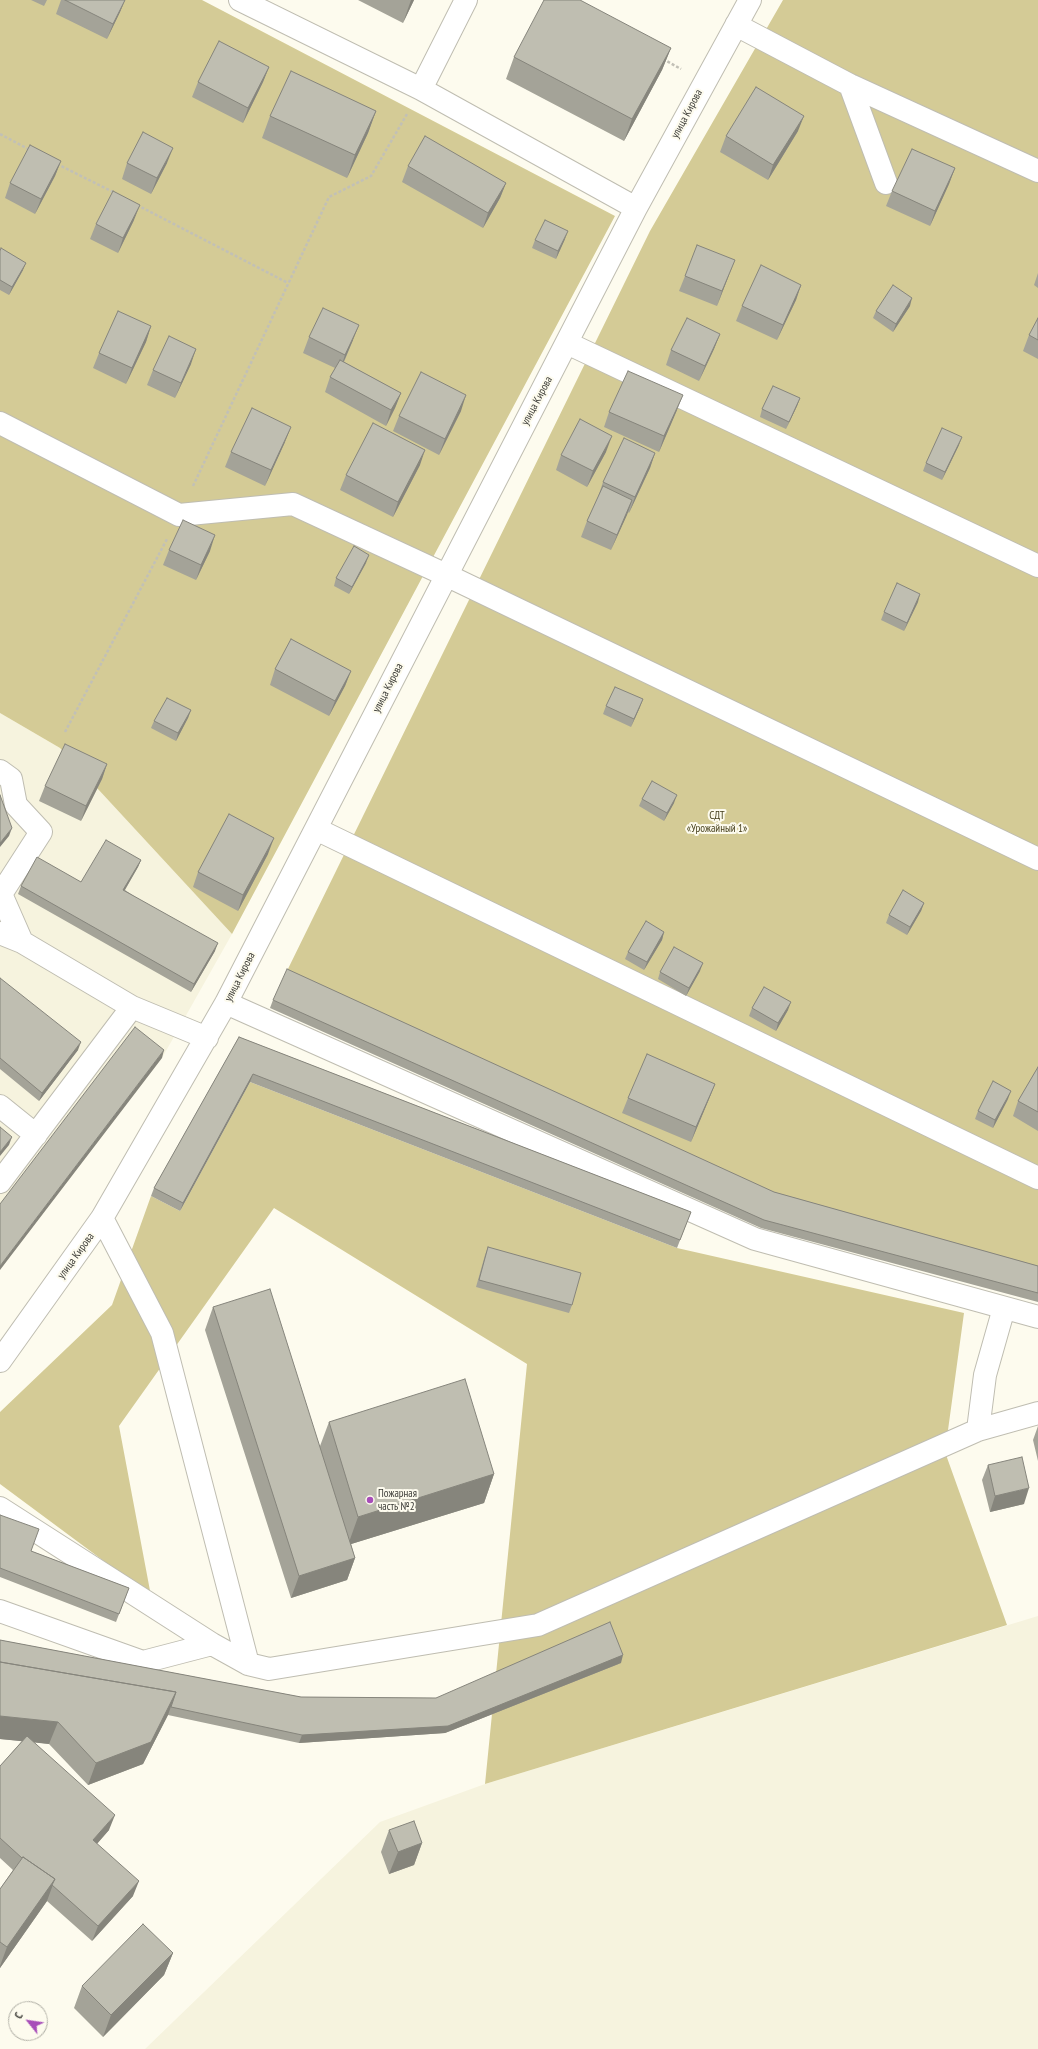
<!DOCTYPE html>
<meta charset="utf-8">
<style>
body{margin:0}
#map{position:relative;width:1038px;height:2049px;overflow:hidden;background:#fdfbee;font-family:"PT Sans Narrow",sans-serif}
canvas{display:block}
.north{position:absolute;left:8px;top:2001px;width:40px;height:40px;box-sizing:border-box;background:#fdfbee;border:1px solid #b0afa5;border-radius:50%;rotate:300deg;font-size:11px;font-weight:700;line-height:16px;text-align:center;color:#3d3d38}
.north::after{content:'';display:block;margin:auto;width:14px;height:18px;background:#a74db9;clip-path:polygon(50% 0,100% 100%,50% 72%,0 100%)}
</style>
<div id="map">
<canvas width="1038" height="2049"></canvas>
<div class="north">С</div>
</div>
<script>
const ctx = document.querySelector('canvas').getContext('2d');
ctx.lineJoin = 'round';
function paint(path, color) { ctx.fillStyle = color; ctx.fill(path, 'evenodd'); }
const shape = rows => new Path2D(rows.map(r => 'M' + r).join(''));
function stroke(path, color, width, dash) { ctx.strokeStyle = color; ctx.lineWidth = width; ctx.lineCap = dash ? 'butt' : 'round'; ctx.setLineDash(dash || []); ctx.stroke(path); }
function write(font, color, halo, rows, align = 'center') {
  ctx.font = font + ' "PT Sans Narrow",sans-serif'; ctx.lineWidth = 4; ctx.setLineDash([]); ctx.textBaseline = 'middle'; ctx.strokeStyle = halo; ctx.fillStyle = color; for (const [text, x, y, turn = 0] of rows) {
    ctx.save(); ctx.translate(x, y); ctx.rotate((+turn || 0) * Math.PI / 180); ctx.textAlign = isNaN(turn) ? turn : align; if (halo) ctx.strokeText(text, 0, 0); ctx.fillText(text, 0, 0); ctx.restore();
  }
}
paint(shape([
 [0,713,60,748,232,934,162,1058,0,1270],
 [1038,1616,1038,2049,145,2049,380,1822,485,1784]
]), '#f6f3de');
paint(shape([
 [0,0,202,0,615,216,232,934,60,748,0,713],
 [783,0,1038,0,1038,1275,771,1200,284,977,650,231],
 [250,1082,677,1248,964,1313,945,1452,1007,1625,485,1784,527,1364,274,1208,119,1426,151,1596,0,1484,0,1412,112,1305,151,1196,180,1211]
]), '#d4cb96');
const minor = shape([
 [240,0,421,89,636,208],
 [736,25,850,85,1038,171],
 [850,85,886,183],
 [421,89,466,0],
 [567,343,1038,566],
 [0,423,179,515,293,504,446,575,1038,859],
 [0,771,11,779,16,805,41,832,1,894,22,942],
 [316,829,1038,1178],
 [0,933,22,942,132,1007,207,1038],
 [226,1003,755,1239,1038,1317],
 [0,1106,36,1135],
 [0,1182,132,1007],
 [102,1218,162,1333,248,1664],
 [0,1361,102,1218,226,1003,636,208,750,0],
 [978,1430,985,1375,1004,1308],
 [0,1508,212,1644,248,1664,269,1669,538,1625,978,1430,1038,1413],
 [0,1611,143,1662,212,1644]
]);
stroke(minor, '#bfbdb1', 24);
stroke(shape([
 [663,59,681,69],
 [0,134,30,150],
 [57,164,115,193],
 [137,205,288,283],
 [193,486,329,197,371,176,407,114],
 [65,732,167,539]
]), '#c2c0b6', 2.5, [3, 2]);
stroke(minor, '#fff', 22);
paint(shape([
 [31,0,47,0,44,6],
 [61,0,125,0,120,12,107,39,56,14],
 [358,0,414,0,403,23],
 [671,48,662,70,624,141,506,79,514,57],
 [269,67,263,82,243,123,192,97,198,82],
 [376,111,368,133,347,178,262,138,270,116],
 [798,131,768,180,720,152,726,136],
 [61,161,55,176,35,214,5,198,10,183],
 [127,163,167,163,151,194,122,179],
 [408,166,506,183,500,198,483,228,402,182],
 [955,168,949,184,930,226,886,206,892,191],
 [134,220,118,253,90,239,96,224],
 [565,239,556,259,532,248,535,240],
 [0,251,23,270,9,295,0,290],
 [1038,273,1038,288,1034,285],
 [729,275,717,306,679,291,685,276],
 [801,285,796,300,777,340,736,321,742,306],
 [910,306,893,332,873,318,876,311],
 [1038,318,1038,359,1023,351,1029,335],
 [151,326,146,342,126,384,93,368,99,353],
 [720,334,714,349,699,381,666,365,671,350],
 [309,337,353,340,344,362,401,393,395,408,386,426,325,392,330,377,335,368,303,353],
 [191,364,175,398,147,385,153,370],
 [800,398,797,406,786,429,760,417,762,409],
 [677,410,659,452,604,427,609,412],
 [461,411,439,455,393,431,399,416],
 [285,442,265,486,225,467,231,452],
 [959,445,942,480,923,471,926,463],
 [606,452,587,487,556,470,561,455],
 [655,453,650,468,629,513,628,512,611,550,581,537,587,521,598,497,603,482],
 [420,465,393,517,340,490,346,475],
 [169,550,210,551,196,580,163,565],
 [366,563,349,594,334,586,336,578],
 [918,602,904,631,881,620,884,612],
 [275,669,351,671,345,686,329,716,270,685],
 [606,706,640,707,631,727,603,714],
 [191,710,188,718,176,741,151,728,154,721],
 [107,764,102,779,81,821,39,801,45,786],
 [642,799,674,803,664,821,639,806],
 [268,854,238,911,193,887,198,872],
 [141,860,138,867,125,890,215,951,191,992,18,894,21,886,81,882],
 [924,903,921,911,907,935,886,923,889,915],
 [664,932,662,940,644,970,625,959,628,952],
 [700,971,686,996,658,979,660,972],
 [0,978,78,1050,39,1101,0,1069],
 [273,1000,774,1192,1038,1266,1038,1302,761,1228,270,1008],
 [752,1008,788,1010,776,1031,749,1016],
 [239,1037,691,1212,677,1248,250,1082,180,1211,151,1196,154,1188],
 [1038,1067,1038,1131,1013,1116,1018,1101],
 [715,1084,709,1099,691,1142,622,1113,628,1098],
 [1008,1099,993,1128,975,1119,978,1111],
 [488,1247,572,1305,569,1313,476,1287,485,1255],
 [213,1307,320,1446,329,1422,494,1474,484,1503,351,1544,355,1558,347,1580,291,1598,205,1330],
 [1038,1426,1038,1461,1033,1440],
 [988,1465,1024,1504,990,1512,982,1480],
 [0,1515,31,1551,129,1588,116,1622,0,1577],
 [0,1640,301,1697,436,1698,621,1663,445,1733,299,1743,168,1715,143,1764,88,1785,49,1744,34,1742,109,1830,97,1844,133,1896,92,1941,47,1901,0,1968,0,1889,13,1870,0,1858,0,1766,22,1741,0,1739],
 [389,1830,422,1843,414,1865,389,1874,381,1852],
 [173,1953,164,1975,103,2037,74,2008,82,1986]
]), '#a4a398');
paint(shape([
 [125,0,120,12,107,39,113,24],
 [411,0,414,0,403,23],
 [671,48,662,70,624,141,632,119],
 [269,67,263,82,243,123,248,108],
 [376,111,368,133,347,178,355,155],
 [804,116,798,131,768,180,773,165],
 [173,148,167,163,151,194,157,178],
 [61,161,55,176,35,214,41,199],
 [955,168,949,184,930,226,935,211],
 [506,183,500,198,483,228,488,213],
 [140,205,134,220,118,253,123,238],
 [568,231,565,239,556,259,558,251],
 [735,260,729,275,717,306,722,291],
 [26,263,23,270,9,295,12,287],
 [801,285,796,300,777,340,783,325],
 [912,298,910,306,893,332,896,324],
 [359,325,353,340,340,370,345,355],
 [151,326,146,342,126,384,132,368],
 [720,334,714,349,699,381,705,366],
 [196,349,191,364,175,398,181,383],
 [401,393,395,408,386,426,391,410],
 [466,395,461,411,439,455,445,439],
 [683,395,677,410,659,452,664,436],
 [800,398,797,406,786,429,789,422],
 [291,427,285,442,265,486,271,470],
 [612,436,606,452,587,487,593,471],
 [962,437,959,445,942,480,945,472],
 [425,450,420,465,393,517,398,502],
 [655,453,650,468,629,513,635,497],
 [632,500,627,515,611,550,617,535],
 [215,535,210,551,196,580,201,565],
 [369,555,366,563,349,594,352,587],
 [920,594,918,602,904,631,907,623],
 [351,671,345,686,329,716,335,701],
 [643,699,640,707,631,727,634,719],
 [191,710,188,718,176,741,178,733],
 [107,764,102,779,81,821,86,806],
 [677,795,674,803,664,821,667,813],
 [12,828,9,836,0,847,0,843],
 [274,838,268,854,238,911,243,895],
 [141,860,138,867,120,898,123,890],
 [924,903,921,911,907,935,910,927],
 [664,932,662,940,644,970,647,962],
 [218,943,215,951,191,992,194,984],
 [703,963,700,971,686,996,689,988],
 [791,1002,788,1010,776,1031,778,1023],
 [81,1042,78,1050,39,1101,42,1093],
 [164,1050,162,1058,0,1270,0,1266],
 [253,1074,250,1082,180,1211,183,1203],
 [715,1084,709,1099,691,1142,696,1127],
 [1011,1091,1008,1099,993,1128,995,1120],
 [12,1137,9,1145,0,1156,0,1152],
 [494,1474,484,1503,348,1545,358,1517],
 [1029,1488,1024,1504,990,1512,995,1496],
 [355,1558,347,1580,291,1598,299,1576],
 [623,1655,621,1663,445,1733,299,1743,302,1735],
 [176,1692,168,1715,143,1764,88,1785,96,1763],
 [0,1716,58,1722,49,1744,0,1739],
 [115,1815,109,1830,87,1855,93,1840],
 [422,1843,414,1865,389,1874,398,1852],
 [55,1879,47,1901,0,1968,0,1966,7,1947],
 [139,1881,133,1896,92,1941,98,1926],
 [173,1953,164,1975,103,2037,111,2015]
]), '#86857c');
const building = shape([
 [65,0,125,0,113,24,65,0],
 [544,0,580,0,671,48,632,119,514,57,544,0],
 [219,41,269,67,248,108,198,82,219,41],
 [291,71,376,111,355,155,270,116,291,71],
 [756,87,804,116,773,165,726,136,756,87],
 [143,132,173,148,157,178,127,163,143,132],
 [425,136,506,183,488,213,408,166,425,136],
 [30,145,61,161,41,199,10,183,30,145],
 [912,149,955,168,935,211,892,191,912,149],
 [113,191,140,205,123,238,96,224,113,191],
 [545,220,568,231,558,251,535,240,545,220],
 [697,245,735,260,722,291,685,276,697,245],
 [1,248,26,263,12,287,0,280,0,251,1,248],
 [761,265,801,285,783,325,742,306,761,265],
 [893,285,912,298,896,324,876,311,893,285],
 [323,308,359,325,345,355,309,337,323,308],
 [118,311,151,326,132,368,99,353,118,311],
 [687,318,720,334,705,366,671,350,687,318],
 [1038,318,1038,340,1029,335,1038,318],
 [169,336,196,349,181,383,153,370,169,336],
 [340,360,401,393,391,410,330,377,340,360],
 [628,371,683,395,664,436,609,412,628,371],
 [421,372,466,395,445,439,399,416,421,372],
 [773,386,800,398,789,422,762,409,773,386],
 [252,408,291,427,271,470,231,452,252,408],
 [580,419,612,436,593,471,561,455,580,419],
 [373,423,425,450,398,502,346,475,373,423],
 [942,428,962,437,945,472,926,463,942,428],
 [624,438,655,453,635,497,603,482,624,438],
 [603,486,632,500,617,535,587,521,603,486],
 [183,520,215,535,201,565,169,550,183,520],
 [354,546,369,555,352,587,336,578,354,546],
 [897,583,920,594,907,623,884,612,897,583],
 [291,639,351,671,335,701,275,669,291,639],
 [615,687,643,699,634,719,606,706,615,687],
 [167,698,191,710,178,733,154,721,167,698],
 [65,744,107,764,86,806,45,786,65,744],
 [652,781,677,795,667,813,642,799,652,781],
 [0,795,12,828,0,843,0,795],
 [229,814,274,838,243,895,198,872,229,814],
 [106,840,141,860,123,890,218,943,194,984,21,886,37,857,81,882,106,840],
 [903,890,924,903,910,927,889,915,903,890],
 [646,921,664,932,647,962,628,952,646,921],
 [674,947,703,963,689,988,660,972,674,947],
 [287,969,774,1192,1038,1266,1038,1293,764,1220,273,1000,287,969],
 [0,978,81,1042,42,1093,0,1058,0,978],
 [764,987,791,1002,778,1023,752,1008,764,987],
 [135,1027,164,1050,0,1266,0,1204,135,1027],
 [239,1037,691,1212,680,1240,253,1074,183,1203,154,1188,239,1037],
 [647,1054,715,1084,696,1127,628,1098,647,1054],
 [1038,1067,1038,1112,1018,1101,1038,1067],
 [993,1081,1011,1091,995,1120,978,1111,993,1081],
 [0,1127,12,1137,0,1152,0,1127],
 [488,1247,581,1273,572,1305,479,1280,488,1247],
 [270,1289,355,1558,299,1576,213,1307,270,1289],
 [465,1379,494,1474,358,1517,329,1422,465,1379],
 [1022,1457,1029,1488,995,1496,988,1465,1022,1457],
 [0,1515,39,1529,31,1551,129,1588,119,1614,0,1568,0,1515],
 [610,1622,623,1655,448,1726,302,1735,171,1707,176,1692,0,1662,0,1640,301,1697,436,1698,610,1622],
 [0,1662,176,1692,151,1742,96,1763,58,1722,0,1716,0,1662],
 [27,1736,115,1815,93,1840,139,1881,98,1926,52,1885,55,1879,23,1857,22,1858,0,1838,0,1766,27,1736],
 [414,1821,422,1843,398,1852,389,1830,414,1821],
 [23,1857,55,1879,7,1947,0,1942,0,1889,23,1857],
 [143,1924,173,1953,111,2015,82,1986,143,1924]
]);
paint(building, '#bfbeb1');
stroke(building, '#86857c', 1);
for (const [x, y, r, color] of [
 [370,1500,4,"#a74db9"]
]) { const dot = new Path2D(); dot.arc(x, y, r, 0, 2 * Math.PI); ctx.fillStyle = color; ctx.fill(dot); stroke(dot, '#fdfbee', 1.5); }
write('11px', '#3d3d38', '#fdfbee', [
 ["улица Кирова",687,114,-62],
 ["улица Кирова",537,401,-62],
 ["улица Кирова",388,688,-63],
 ["улица Кирова",240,977,-63],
 ["улица Кирова",76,1256,-54]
]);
write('11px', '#443e1a', '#fdfbee', [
 ["СДТ",717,816],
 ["«Урожайный 1»",717,829]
]);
write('11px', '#3d3d38', '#fdfbee', [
 ["Пожарная",378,1494],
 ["часть №2",378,1507]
], 'left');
</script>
